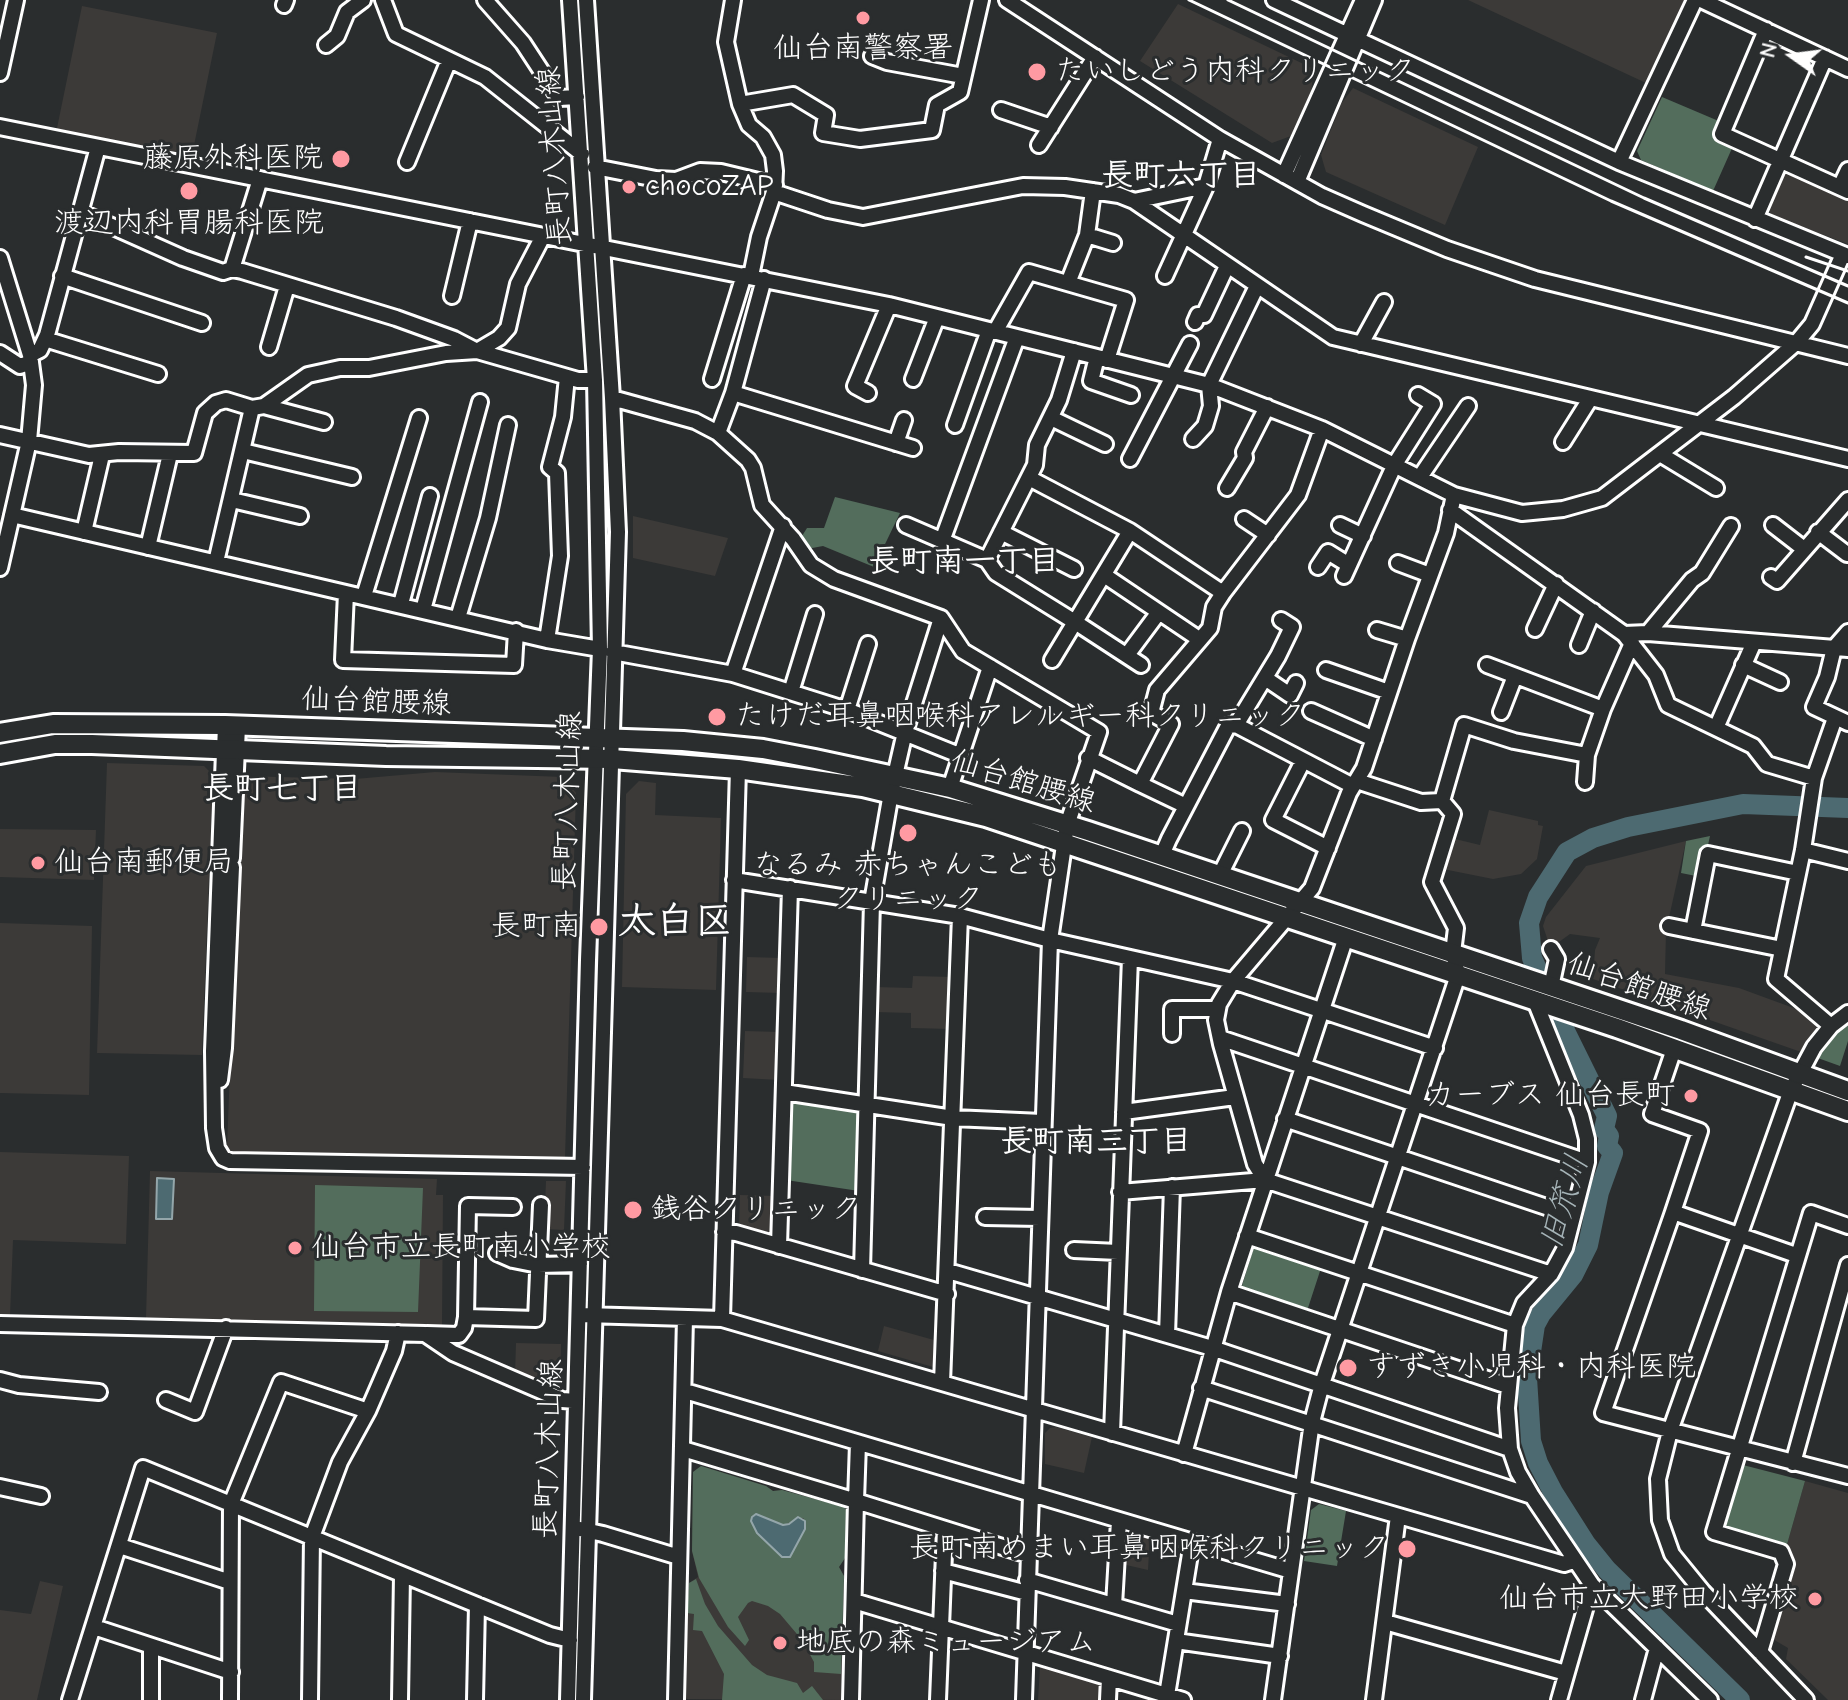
<!DOCTYPE html>
<meta charset="utf-8">
<style>
body{margin:0}
#map{position:relative;width:1848px;height:1700px;overflow:hidden;background:#2a2d2e;font-family:"Comic Neue",sans-serif}
canvas{display:block}
.north{position:absolute;left:1752px;top:16px;width:80px;height:80px;-webkit-text-stroke:6px #2a2d2e;paint-order:stroke;rotate:284deg;font-size:22px;font-weight:700;line-height:32px;text-align:center;color:#fff}
.north::after{content:'';display:block;margin:auto;width:28px;height:36px;background:#fff;clip-path:polygon(50% 0,100% 100%,50% 72%,0 100%)}
</style>
<div id="map">
<canvas width="1848" height="1700"></canvas>
<div class="north">N</div>
</div>
<script>
const ctx = document.querySelector('canvas').getContext('2d');
ctx.lineJoin = 'round';
function paint(path, color) { ctx.fillStyle = color; ctx.fill(path, 'evenodd'); }
const shape = rows => new Path2D(rows.map(r => 'M' + r).join(''));
function stroke(path, color, width, dash) { ctx.strokeStyle = color; ctx.lineWidth = width; ctx.lineCap = dash ? 'butt' : 'round'; ctx.setLineDash(dash || []); ctx.stroke(path); }
function write(font, color, halo, rows, align = 'center') {
  ctx.font = font + ' "Comic Neue","Klee One",sans-serif'; ctx.lineWidth = 6; ctx.setLineDash([]); ctx.textBaseline = 'middle'; ctx.strokeStyle = halo; ctx.fillStyle = color; for (const [text, x, y, turn = 0] of rows) {
    ctx.save(); ctx.translate(x, y); ctx.rotate((+turn || 0) * Math.PI / 180); ctx.textAlign = isNaN(turn) ? turn : align; if (halo) ctx.strokeText(text, 0, 0); ctx.fillText(text, 0, 0); ctx.restore();
  }
}
paint(shape([
 [1468,0,1685,0,1646,83],
 [1178,4,1314,69,1311,93,1291,136,1272,143,1140,61],
 [82,6,217,33,191,160,56,133],
 [1353,88,1478,147,1445,225,1326,172,1321,155,1341,104],
 [1791,173,1848,198,1848,244,1772,216,1767,206,1781,174],
 [633,516,728,538,715,576,633,558],
 [107,763,204,766,213,775,202,1055,97,1053],
 [435,772,563,777,576,793,565,1158,233,1152,227,1148,241,776,355,779],
 [639,781,656,783,655,815,721,818,716,990,622,987,626,794],
 [1489,810,1538,821,1538,825,1543,826,1537,859,1521,874,1493,879,1443,869,1451,838,1480,845],
 [0,829,96,830,94,880,0,877],
 [1686,841,1666,931,1665,974,1739,988,1810,1014,1823,1024,1801,1052,1593,979,1595,950,1600,938,1570,934,1559,942,1548,941,1543,926,1546,917,1586,866],
 [0,923,92,926,89,1095,0,1093],
 [747,957,782,958,781,993,746,992],
 [913,976,953,977,951,1029,911,1028,911,1013,875,1012,875,987,912,988],
 [745,1031,780,1032,779,1080,743,1078],
 [0,1152,129,1156,126,1244,13,1240,10,1316,0,1316],
 [150,1171,437,1179,436,1195,443,1195,442,1325,146,1318],
 [546,1181,566,1181,564,1230,544,1229],
 [740,1195,776,1196,774,1234,770,1238,739,1229],
 [884,1326,941,1342,940,1369,878,1351],
 [516,1343,561,1344,560,1393,515,1375],
 [1056,1427,1092,1437,1084,1473,1045,1464,1045,1433,1050,1428],
 [701,1466,766,1486,773,1491,782,1490,844,1507,846,1510,845,1558,839,1567,844,1576,841,1700,683,1699,689,1583,698,1577,692,1551,693,1472],
 [1805,1481,1848,1493,1848,1700,1828,1700,1786,1659,1788,1648,1771,1638,1793,1560,1786,1548],
 [1132,1529,1150,1534,1148,1570,1122,1564,1125,1532],
 [40,1581,63,1586,37,1700,0,1700,0,1610,31,1614],
 [1043,1665,1103,1683,1102,1700,1038,1700,1040,1667]
]), '#3c3a38');
paint(shape([
 [1662,97,1721,122,1714,137,1733,146,1713,191,1641,160,1637,151],
 [835,497,900,513,874,567,823,546,807,549,802,536,807,528,824,528],
 [1710,836,1701,877,1681,873,1686,841],
 [1848,1021,1848,1041,1840,1066,1815,1057,1828,1037],
 [792,1099,856,1108,860,1112,859,1191,786,1180,788,1103],
 [315,1185,423,1188,418,1312,314,1311],
 [1255,1244,1322,1265,1307,1311,1241,1289],
 [1743,1465,1805,1481,1786,1548,1726,1530,1722,1523],
 [701,1466,766,1486,773,1491,782,1490,844,1507,846,1510,845,1558,839,1567,844,1576,841,1674,814,1672,814,1662,802,1640,780,1614,768,1606,752,1601,748,1603,738,1617,749,1640,745,1646,728,1627,699,1578,692,1551,693,1472],
 [762,1516,783,1525,803,1518,805,1521,806,1523,790,1557,782,1557,764,1540],
 [1319,1504,1346,1511,1337,1566,1304,1561,1311,1510],
 [696,1579,705,1604,718,1626,752,1665,767,1675,797,1683,803,1693,812,1686,823,1700,722,1700,724,1674,702,1631,693,1630,694,1614,687,1613,689,1583]
]), '#536d5c');
const water = shape([
 [157,1178,174,1179,172,1219,156,1219,157,1178],
 [756,1514,783,1525,789,1524,798,1517,805,1521,805,1529,790,1557,782,1557,757,1533,751,1521,752,1517,756,1514]
]);
paint(water, '#4d6a71');
stroke(water, '#94a6aa', 2);
stroke(shape([
 [1740,1700,1607,1570,1586,1544,1553,1492,1538,1463,1531,1441,1527,1378,1535,1325,1541,1314,1573,1275,1588,1245,1599,1192,1613,1153,1607,1146,1609,1136,1604,1129,1607,1116,1566,1033,1532,958,1529,923,1538,897,1567,852,1593,838,1628,827,1743,804,1848,808]
]), '#4d6a71', 20);
const minor = shape([
 [383,0,396,34,485,77,582,154],
 [485,0,523,43,559,98,577,97],
 [733,0,726,42,740,104,749,125,763,137,773,155,775,171,774,192,759,237,751,276],
 [1007,0,1220,139,1322,196,1363,214,1447,249,1535,279,1848,356],
 [1274,0,1346,34],
 [1701,0,1848,69],
 [284,5,286,0],
 [1766,30,1722,134,1848,191],
 [1359,40,1619,162,1848,256],
 [326,45,337,36,347,12,363,0],
 [872,56,887,62,963,76],
 [0,73,16,0],
 [740,104,793,95,826,115,823,133,860,139,932,130,937,105,960,92,981,0],
 [1001,110,1051,127],
 [0,127,889,305,1209,385,1322,429,1454,495,1522,513,1563,509,1602,498,1734,397,1797,342,1812,324,1843,254],
 [1039,145,1095,57],
 [407,162,449,60],
 [1619,162,1695,0],
 [595,167,656,179,676,180,700,171,721,172,775,185],
 [1284,175,1363,0],
 [1297,182,1374,0],
 [1840,187,1848,170],
 [774,192,828,210,863,217,1023,186,1065,187,1119,195,1134,201,1333,337,1848,459],
 [1134,201,1206,186],
 [80,212,183,258,223,272,232,269,242,271,396,318,454,339,477,351,499,338,508,328,518,284,543,236],
 [1755,219,1825,58],
 [1087,235,1113,243],
 [0,258,30,355,34,385,29,441,0,568],
 [232,269,260,179],
 [62,276,202,323],
 [1165,276,1206,186,1220,139],
 [1068,283,1087,235,1093,191],
 [452,296,470,221],
 [1195,322,1198,315,1204,315,1227,266],
 [995,332,1029,272,1126,300,1107,360],
 [45,339,158,374],
 [1361,344,1384,302],
 [269,347,287,286],
 [0,353,20,366,31,362],
 [30,355,40,350,47,335,98,147],
 [1097,357,1091,381,1131,395],
 [712,379,744,275],
 [913,379,937,317],
 [733,393,913,448],
 [868,393,855,386,889,305],
 [612,398,695,421,718,433,748,460,753,468,762,505,793,539,811,565,834,579,941,618,963,651,1099,732,1067,825,1050,940,1024,1700],
 [264,406,324,422],
 [1051,418,1105,444],
 [955,425,989,330],
 [718,433,733,393,764,279],
 [0,435,89,455,119,452,194,453,205,413,216,403,226,400,252,408],
 [1193,439,1205,426,1211,406,1209,385,1257,286],
 [1563,442,1590,399],
 [896,443,904,420],
 [243,451,352,477],
 [1660,454,1716,488],
 [1130,459,1190,344],
 [1420,477,1468,406],
 [1029,478,1130,531,1223,593],
 [1227,488,1245,458,1244,452,1267,407],
 [232,500,300,516],
 [1450,510,1624,634,1656,675,1668,705,1753,746,1767,764,1814,778],
 [12,515,547,640,600,649],
 [1244,519,1268,535],
 [906,525,987,560,996,573,1075,622,1130,531],
 [1340,525,1363,536],
 [1773,525,1804,549],
 [84,532,102,455],
 [1001,532,1074,569],
 [1818,532,1847,554],
 [942,541,1017,337],
 [148,547,170,454],
 [987,560,1035,465,1037,445,1059,400,1074,351],
 [216,562,252,408,264,406,308,375,340,368,369,368,446,353,477,351,578,380,595,380],
 [1398,563,1430,575],
 [1318,567,1328,552,1349,565],
 [1104,575,1199,639],
 [1344,576,1395,464,1433,404,1418,395],
 [1771,577,1777,581,1848,500],
 [346,593,343,660,514,665,516,631],
 [364,596,419,418],
 [401,604,430,496],
 [423,610,480,402],
 [458,618,488,518,508,425],
 [1535,629,1556,584],
 [1377,630,1407,639],
 [1848,632,1834,648,1827,677,1814,707,1848,723],
 [1648,633,1692,580,1702,573,1731,526],
 [1624,634,1648,633,1848,649],
 [547,640,560,556,557,473,550,467,563,417,567,377],
 [1579,645,1593,611],
 [613,652,733,674,847,710,959,755],
 [1127,655,1159,612],
 [1052,660,1075,622,1141,665],
 [1487,665,1603,709],
 [1743,665,1780,682],
 [1326,670,1389,692],
 [733,674,783,526],
 [1265,678,1290,695,1296,683],
 [791,692,815,614],
 [847,710,868,644],
 [1311,711,1374,739],
 [1501,712,1515,676],
 [1236,725,1278,656,1292,627,1281,620],
 [1716,728,1754,642],
 [1088,758,1140,784,1171,724,1151,713,1157,690,1210,628,1214,607,1223,593,1298,495,1322,429],
 [1303,761,1273,820,1328,848],
 [1585,782,1587,755,1603,709,1632,643],
 [1140,784,1186,806],
 [950,788,990,667],
 [1442,801,1464,725,1514,741,1587,755],
 [1803,850,1848,861],
 [1162,855,1169,839,1228,726,1236,725,1353,786],
 [220,858,225,725],
 [232,858,238,726],
 [220,867,213,1051,214,1128,217,1148,223,1158,230,1161,583,1167],
 [1220,875,1242,831],
 [734,880,960,916,1050,940,1233,981,1435,1048],
 [1669,926,1782,949],
 [1693,931,1708,854,1798,873],
 [1551,949,1557,959,1551,987],
 [1535,1001,1581,1115,1587,1139,1587,1162,1565,1248,1551,1274,1524,1303,1515,1325,1507,1408,1510,1449,1518,1472,1532,1496,1592,1585,1710,1700],
 [1831,1026,1776,979,1803,850,1814,778,1835,718],
 [1172,1034,1172,1009,1218,1009],
 [1220,1038,1587,1162],
 [1674,1049,1652,1114,1700,1131,1673,1212,1796,1255],
 [220,1080,224,1048,232,867],
 [784,1092,953,1118,1042,1122],
 [1124,1112,1235,1097],
 [1285,1119,1573,1216],
 [1265,1180,1255,1164,1221,1044,1216,1020,1219,1004,1233,981,1312,888,1349,793,1364,768,1407,639,1446,533,1454,495],
 [1120,1192,1265,1180,1551,1274],
 [513,1207,468,1206,466,1317,536,1319,541,1205],
 [1673,1212,1603,1413,1848,1476],
 [985,1217,1040,1218],
 [724,1232,736,1233,947,1294],
 [1247,1236,1515,1325],
 [779,1246,790,888],
 [1074,1250,1118,1252],
 [497,1253,513,1260,538,1265,580,1264],
 [862,1270,872,902,891,793,905,732,941,618],
 [948,1271,1212,1348,1510,1449],
 [1229,1292,1508,1386],
 [585,1315,722,1319,1564,1564,1573,1561],
 [722,1319,738,769],
 [0,1324,425,1334,453,1353,562,1400,576,1401],
 [427,1334,459,1335,464,1328,466,1317],
 [1167,1335,1172,1187],
 [0,1380,19,1385,99,1392],
 [942,1383,960,916],
 [1201,1388,1532,1496],
 [685,1391,1291,1571],
 [166,1400,195,1412,226,1328],
 [1112,1433,1130,958],
 [858,1443,856,1501,1028,1555],
 [683,1449,856,1501,851,1700],
 [1184,1454,1229,1292,1346,937],
 [1793,1463,1848,1265],
 [0,1487,41,1496],
 [580,1529,603,1534,679,1557],
 [120,1546,230,1582],
 [943,1571,1027,1593],
 [1027,1580,1178,1624],
 [1184,1591,1287,1604],
 [854,1601,1183,1700],
 [1114,1605,1119,1521],
 [1385,1622,1566,1673],
 [94,1627,231,1672],
 [1176,1641,1280,1656],
 [1760,1652,1786,1564,1781,1552,1714,1532,1811,1213,1848,1226],
 [1167,1695,1192,1542],
 [70,1700,143,1468,550,1635,570,1640],
 [151,1700,151,1646],
 [230,1700,231,1504,281,1382,368,1411],
 [310,1700,312,1537,340,1462,368,1411,394,1351,398,1333],
 [400,1700,402,1575],
 [475,1700,477,1605],
 [568,1700,588,960,600,649,595,380,570,0],
 [583,1700,618,532,612,398,586,0],
 [676,1700,685,1318],
 [938,1700,945,1529],
 [1108,1700,1109,1678],
 [1273,1700,1312,1422,1322,1384,1458,975,1453,953,1456,928,1432,882,1453,814,1442,801,1421,802,1357,781],
 [1374,1700,1398,1516],
 [1559,1700,1592,1585],
 [1643,1700,1657,1648],
 [1806,1700,1703,1592,1672,1554,1660,1520,1658,1479,1670,1431,1791,1090,1814,1047,1831,1026,1848,1013]
]);
const major = shape([
 [0,733,53,724,225,725,683,741,763,749,815,759,950,788,1088,831,1681,1030,1848,1091],
 [0,754,55,744,92,744,386,756,612,759,738,769,863,787,986,817,1617,1028,1848,1111]
]);
stroke(minor, '#fff', 20);
stroke(major, '#fff', 24);
stroke(minor, '#2a2d2e', 14);
stroke(major, '#2a2d2e', 18);
stroke(shape([
 [1189,0,1611,201,1848,303],
 [1228,0,1644,198,1848,286],
 [1806,257,1848,271]
]), '#fff', 3);
for (const [x, y, r, color] of [
 [863,18,8,"#ff9aa2"],
 [1037,72,10,"#ff9aa2"],
 [341,159,10,"#ff9aa2"],
 [629,187,8,"#ff9aa2"],
 [189,191,10,"#ff9aa2"],
 [717,717,10,"#ff9aa2"],
 [908,833,10,"#ff9aa2"],
 [38,863,8,"#ff9aa2"],
 [599,927,10,"#ff9aa2"],
 [1691,1096,8,"#ff9aa2"],
 [633,1210,10,"#ff9aa2"],
 [295,1248,8,"#ff9aa2"],
 [1348,1368,10,"#ff9aa2"],
 [1407,1549,10,"#ff9aa2"],
 [1815,1599,8,"#ff9aa2"],
 [780,1643,8,"#ff9aa2"]
]) { const dot = new Path2D(); dot.arc(x, y, r, 0, 2 * Math.PI); ctx.fillStyle = color; ctx.fill(dot); stroke(dot, '#2a2d2e', 3); }
write('30px', '#fff', '#2a2d2e', [
 ["仙台南警察署",863,49,"center"],
 ["たいしどう内科クリニック",1055,72],
 ["藤原外科医院",323,159,"right"],
 ["chocoZAP",645,187],
 ["渡辺内科胃腸科医院",189,224,"center"],
 ["たけだ耳鼻咽喉科アレルギー科クリニック",735,717],
 ["仙台南郵便局",54,863],
 ["なるみ 赤ちゃんこども",908,866,"center"],
 ["クリニック",908,900,"center"],
 ["長町南",581,927,"right"],
 ["カーブス 仙台長町",1675,1096,"right"],
 ["銭谷クリニック",651,1210],
 ["仙台市立長町南小学校",311,1248],
 ["すずき小児科・内科医院",1366,1368],
 ["長町南めまい耳鼻咽喉科クリニック",1389,1549,"right"],
 ["仙台市立大野田小学校",1799,1599,"right"],
 ["地底の森ミュージアム",796,1643]
], 'left');
write('30px', '#fff', '#2a2d2e', [
 ["長町八木山線",555,156,-94],
 ["仙台館腰線",376,702,2],
 ["仙台館腰線",1023,782,17],
 ["長町八木山線",568,801,-88],
 ["仙台館腰線",1639,987,19],
 ["長町八木山線",549,1449,-88]
]);
write('bold 32px', '#fff', '#2a2d2e', [
 ["長町六丁目",1181,176],
 ["長町南一丁目",964,562],
 ["長町七丁目",282,789],
 ["長町南三丁目",1096,1142]
]);
write('italic 32px', '#a6b4b8', '#2a2d2e', [
 ["旧笊川",1565,1202,-73]
]);
write('bold 38px', '#fff', '#2a2d2e', [
 ["太白区",675,922]
]);
</script>
